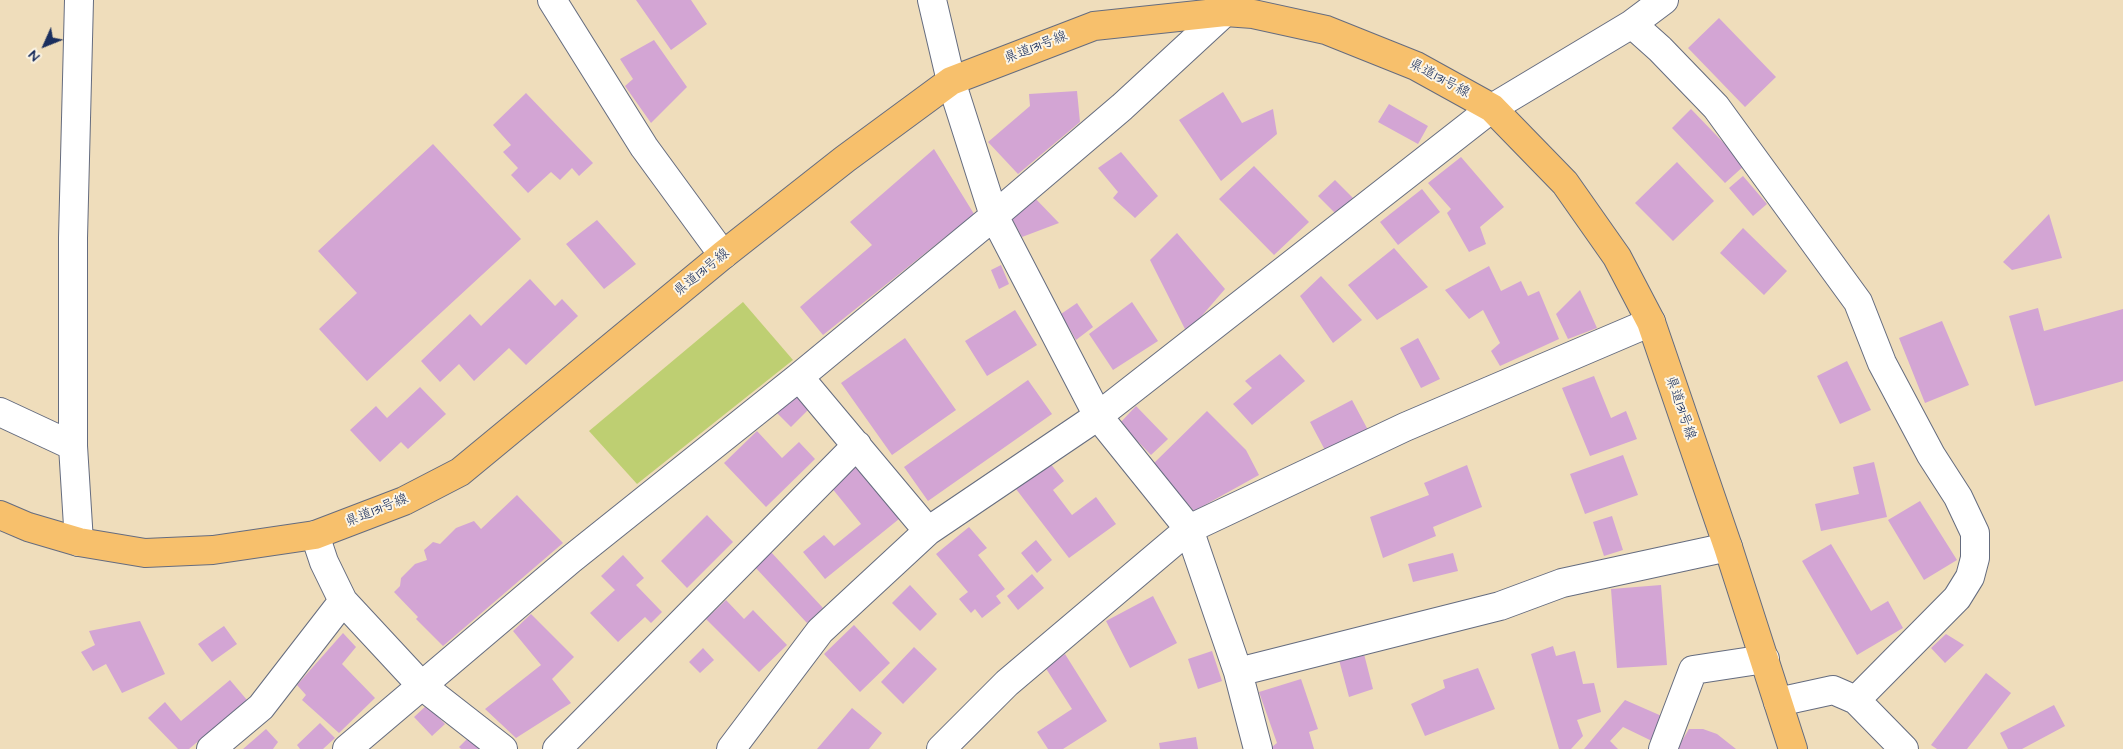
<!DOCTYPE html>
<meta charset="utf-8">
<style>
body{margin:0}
#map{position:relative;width:2123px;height:749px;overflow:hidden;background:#efddbb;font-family:"Architects Daughter",sans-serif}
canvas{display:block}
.north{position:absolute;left:20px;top:20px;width:50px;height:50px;-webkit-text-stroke:4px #fcf5e5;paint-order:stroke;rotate:226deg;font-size:14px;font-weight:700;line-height:20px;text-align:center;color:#1b2f5e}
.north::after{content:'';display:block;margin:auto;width:18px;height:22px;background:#1b2f5e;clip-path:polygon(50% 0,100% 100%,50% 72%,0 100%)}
</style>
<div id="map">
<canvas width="2123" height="749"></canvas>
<div class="north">N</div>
</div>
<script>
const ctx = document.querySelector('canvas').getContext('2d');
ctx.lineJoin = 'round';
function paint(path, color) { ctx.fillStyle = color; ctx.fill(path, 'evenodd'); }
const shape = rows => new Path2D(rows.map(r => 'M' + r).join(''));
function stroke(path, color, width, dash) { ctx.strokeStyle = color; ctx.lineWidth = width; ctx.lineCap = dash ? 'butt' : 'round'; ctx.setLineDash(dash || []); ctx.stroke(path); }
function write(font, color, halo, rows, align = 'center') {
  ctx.font = font + ' "Architects Daughter","Klee One",sans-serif'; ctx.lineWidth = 4; ctx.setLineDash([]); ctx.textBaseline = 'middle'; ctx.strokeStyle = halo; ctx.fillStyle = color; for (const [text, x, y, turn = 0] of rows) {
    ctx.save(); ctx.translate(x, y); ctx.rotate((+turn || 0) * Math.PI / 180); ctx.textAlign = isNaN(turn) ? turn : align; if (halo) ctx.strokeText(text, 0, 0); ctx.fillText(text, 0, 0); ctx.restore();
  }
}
paint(shape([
 [743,302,793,360,637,484,589,431]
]), '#becf72');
paint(shape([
 [636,0,691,0,707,24,671,50],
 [1719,18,1776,77,1745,107,1688,48],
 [654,40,687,87,651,123,625,86,633,79,620,59],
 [1077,91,1080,122,1018,174,988,142,1030,106,1029,94],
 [1223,92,1242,123,1273,109,1277,134,1221,181,1179,120],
 [526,93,593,163,579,176,572,168,560,180,551,172,528,193,511,175,518,168,503,152,511,145,493,125],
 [1389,104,1428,126,1418,144,1378,122],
 [1691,109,1745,165,1725,183,1672,128],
 [433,144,521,239,367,381,319,329,357,293,318,251],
 [934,149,974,214,823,335,800,307,872,245,850,222],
 [1121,152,1158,196,1135,218,1113,198,1118,192,1098,168],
 [1461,157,1504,207,1480,227,1486,244,1469,252,1447,213,1451,209,1428,183],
 [1677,162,1714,201,1673,241,1635,203],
 [1254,166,1309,222,1274,255,1219,199],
 [1743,176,1767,204,1753,216,1729,188],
 [1335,180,1353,198,1336,214,1318,196],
 [1422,189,1440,212,1398,245,1380,222],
 [1032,195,1059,223,1022,237,1010,215],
 [2049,214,2062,258,2012,270,2003,262],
 [597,220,636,264,604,289,566,244],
 [1743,228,1787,271,1764,295,1720,253],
 [1177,233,1225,289,1187,333,1150,260],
 [1394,248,1428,287,1377,320,1348,285],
 [1001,265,1009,284,999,289,991,270],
 [1489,266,1501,291,1521,281,1528,296,1539,291,1559,339,1500,366,1491,351,1500,343,1483,310,1469,319,1445,290],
 [1321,276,1362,320,1333,343,1300,296],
 [530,279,555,306,562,299,578,316,526,365,509,348,474,381,459,364,440,382,421,361,470,314,481,326],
 [1580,290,1597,328,1568,339,1556,314],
 [1132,302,1158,341,1113,370,1089,334],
 [1077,303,1093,327,1076,340,1061,314],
 [2038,308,2044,331,2123,309,2123,381,2035,406,2009,316],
 [1015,310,1037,345,987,376,965,341],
 [1942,321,1969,385,1925,403,1899,338],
 [905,338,956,410,892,455,841,383],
 [1418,338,1440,379,1421,388,1400,348],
 [1280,354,1305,381,1252,425,1233,404,1252,388,1245,381],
 [1847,361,1871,410,1840,424,1817,376],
 [1594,376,1611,418,1626,411,1637,439,1590,456,1562,388],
 [1028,380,1052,414,928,501,904,467],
 [420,387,446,414,408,449,401,442,380,462,350,430,376,406,387,418],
 [794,394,809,409,791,427,776,412],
 [1352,400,1368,430,1326,452,1310,422],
 [1136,406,1168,439,1151,455,1120,423],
 [1207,411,1246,450,1259,475,1194,511,1153,464],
 [757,431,782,458,799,442,815,459,766,507,724,463],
 [1623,455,1638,495,1585,514,1570,474],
 [1874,462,1887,517,1821,531,1815,504,1859,494,1853,467],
 [1050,463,1064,481,1053,490,1072,515,1096,497,1116,524,1069,558,1016,489],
 [1467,465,1482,507,1433,527,1436,536,1383,558,1370,517,1429,495,1424,483],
 [856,466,899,519,825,579,803,552,824,535,834,546,861,524,831,487],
 [517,495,563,543,443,646,416,619,418,617,394,592,400,586,401,578,415,564,427,560,424,550,433,542,440,544,456,528,474,521,481,529],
 [1920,501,1957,560,1924,580,1888,520],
 [707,515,733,542,687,588,661,561],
 [1612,516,1623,550,1604,556,1593,522],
 [969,527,987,548,978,555,1005,589,996,596,1001,603,982,618,975,609,971,613,959,599,968,592,936,554],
 [1036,540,1052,560,1037,573,1021,553],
 [1831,544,1871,611,1888,601,1903,628,1857,655,1802,561],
 [770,551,823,608,807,623,754,566],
 [1453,553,1458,571,1413,582,1408,564],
 [623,555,644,578,636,585,662,612,651,623,645,617,618,642,590,613,615,590,601,576],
 [1032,574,1044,588,1018,610,1007,596],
 [910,585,937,614,920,631,892,603],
 [1661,585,1667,665,1617,668,1611,589],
 [1153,596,1177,643,1130,668,1106,621],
 [726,600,744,619,753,610,787,645,759,672,706,619],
 [531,614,574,657,552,679,571,703,516,738,485,709,541,665,513,631],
 [140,621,165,674,122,693,106,664,93,671,81,652,95,645,89,631],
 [854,625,890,663,860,692,824,654],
 [224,626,237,644,212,662,198,644],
 [343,633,356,647,342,664,375,698,339,733,302,700,306,695,297,685],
 [1946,634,1964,645,1945,663,1931,648],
 [1553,646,1556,656,1575,651,1583,684,1594,683,1601,712,1577,720,1583,736,1571,749,1559,749,1531,654],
 [914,647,937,669,903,704,881,682],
 [703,648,714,660,700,673,689,662],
 [1212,651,1222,681,1198,689,1188,659],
 [1065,654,1107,721,1063,749,1048,749,1037,732,1072,709,1045,667],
 [1364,654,1373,689,1349,697,1339,660],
 [1478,668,1495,709,1425,736,1411,704,1445,688,1443,680],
 [1986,673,2011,693,1967,749,1937,749,1931,745],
 [1301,679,1318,729,1309,732,1314,749,1273,749,1272,747,1277,743,1259,692],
 [230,680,247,700,189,749,178,749,148,718,165,702,181,721],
 [1625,700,1664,717,1652,741,1623,727,1610,741,1618,749,1584,749],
 [427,705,445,724,432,736,414,717],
 [2054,705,2065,726,2022,749,2008,749,2000,733],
 [852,708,882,733,869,749,817,749],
 [320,723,335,738,323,749,300,749,297,745],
 [266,729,278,742,273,749,243,749],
 [1689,729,1703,729,1717,734,1736,749,1677,749],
 [469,737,481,749,461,749,459,747],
 [1196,737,1198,749,1160,749,1159,743]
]), '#d3a5d4');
const minor = shape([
 [552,0,644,147,723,255],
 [932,0,951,81,994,216,1098,416,1189,529,1238,672,1258,749],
 [1632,24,1660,49,1716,107,1858,302,1882,363,1931,455,1958,497,1975,533,1975,558,1970,577,1957,598,1856,700],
 [799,377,928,531],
 [0,412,73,446],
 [315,535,324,562,343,601,421,685,503,749],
 [79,542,73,446,73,238,79,0],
 [1238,672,1500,606,1562,583,1728,547],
 [1778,702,1833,690,1856,700,1904,749],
 [211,749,261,707,343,601],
 [347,749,570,560,799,377,994,216,1122,107,1225,12],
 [557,749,857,445],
 [731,749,820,631,928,531,1098,416,1492,108,1632,24,1664,0],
 [941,749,1007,683,1189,529,1405,427,1651,322],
 [1663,749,1693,670,1765,659]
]);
const major = shape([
 [0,515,28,527,79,542,145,553,213,550,315,535,404,501,460,472,723,255,845,159,951,81,1094,26,1225,12,1253,14,1326,30,1416,66,1492,108,1565,183,1617,257,1651,322,1728,547,1793,749]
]);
stroke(minor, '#656c7f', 30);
stroke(major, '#656c7f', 30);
stroke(minor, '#fff', 28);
stroke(major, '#f7c06c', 28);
write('14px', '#1b2f5e', '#fcf5e5', [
 ["県道131号線",1036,48,-21],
 ["県道131号線",1439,79,28],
 ["県道131号線",702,273,-39],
 ["県道131号線",1680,408,71],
 ["県道131号線",377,511,-22]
]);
</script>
